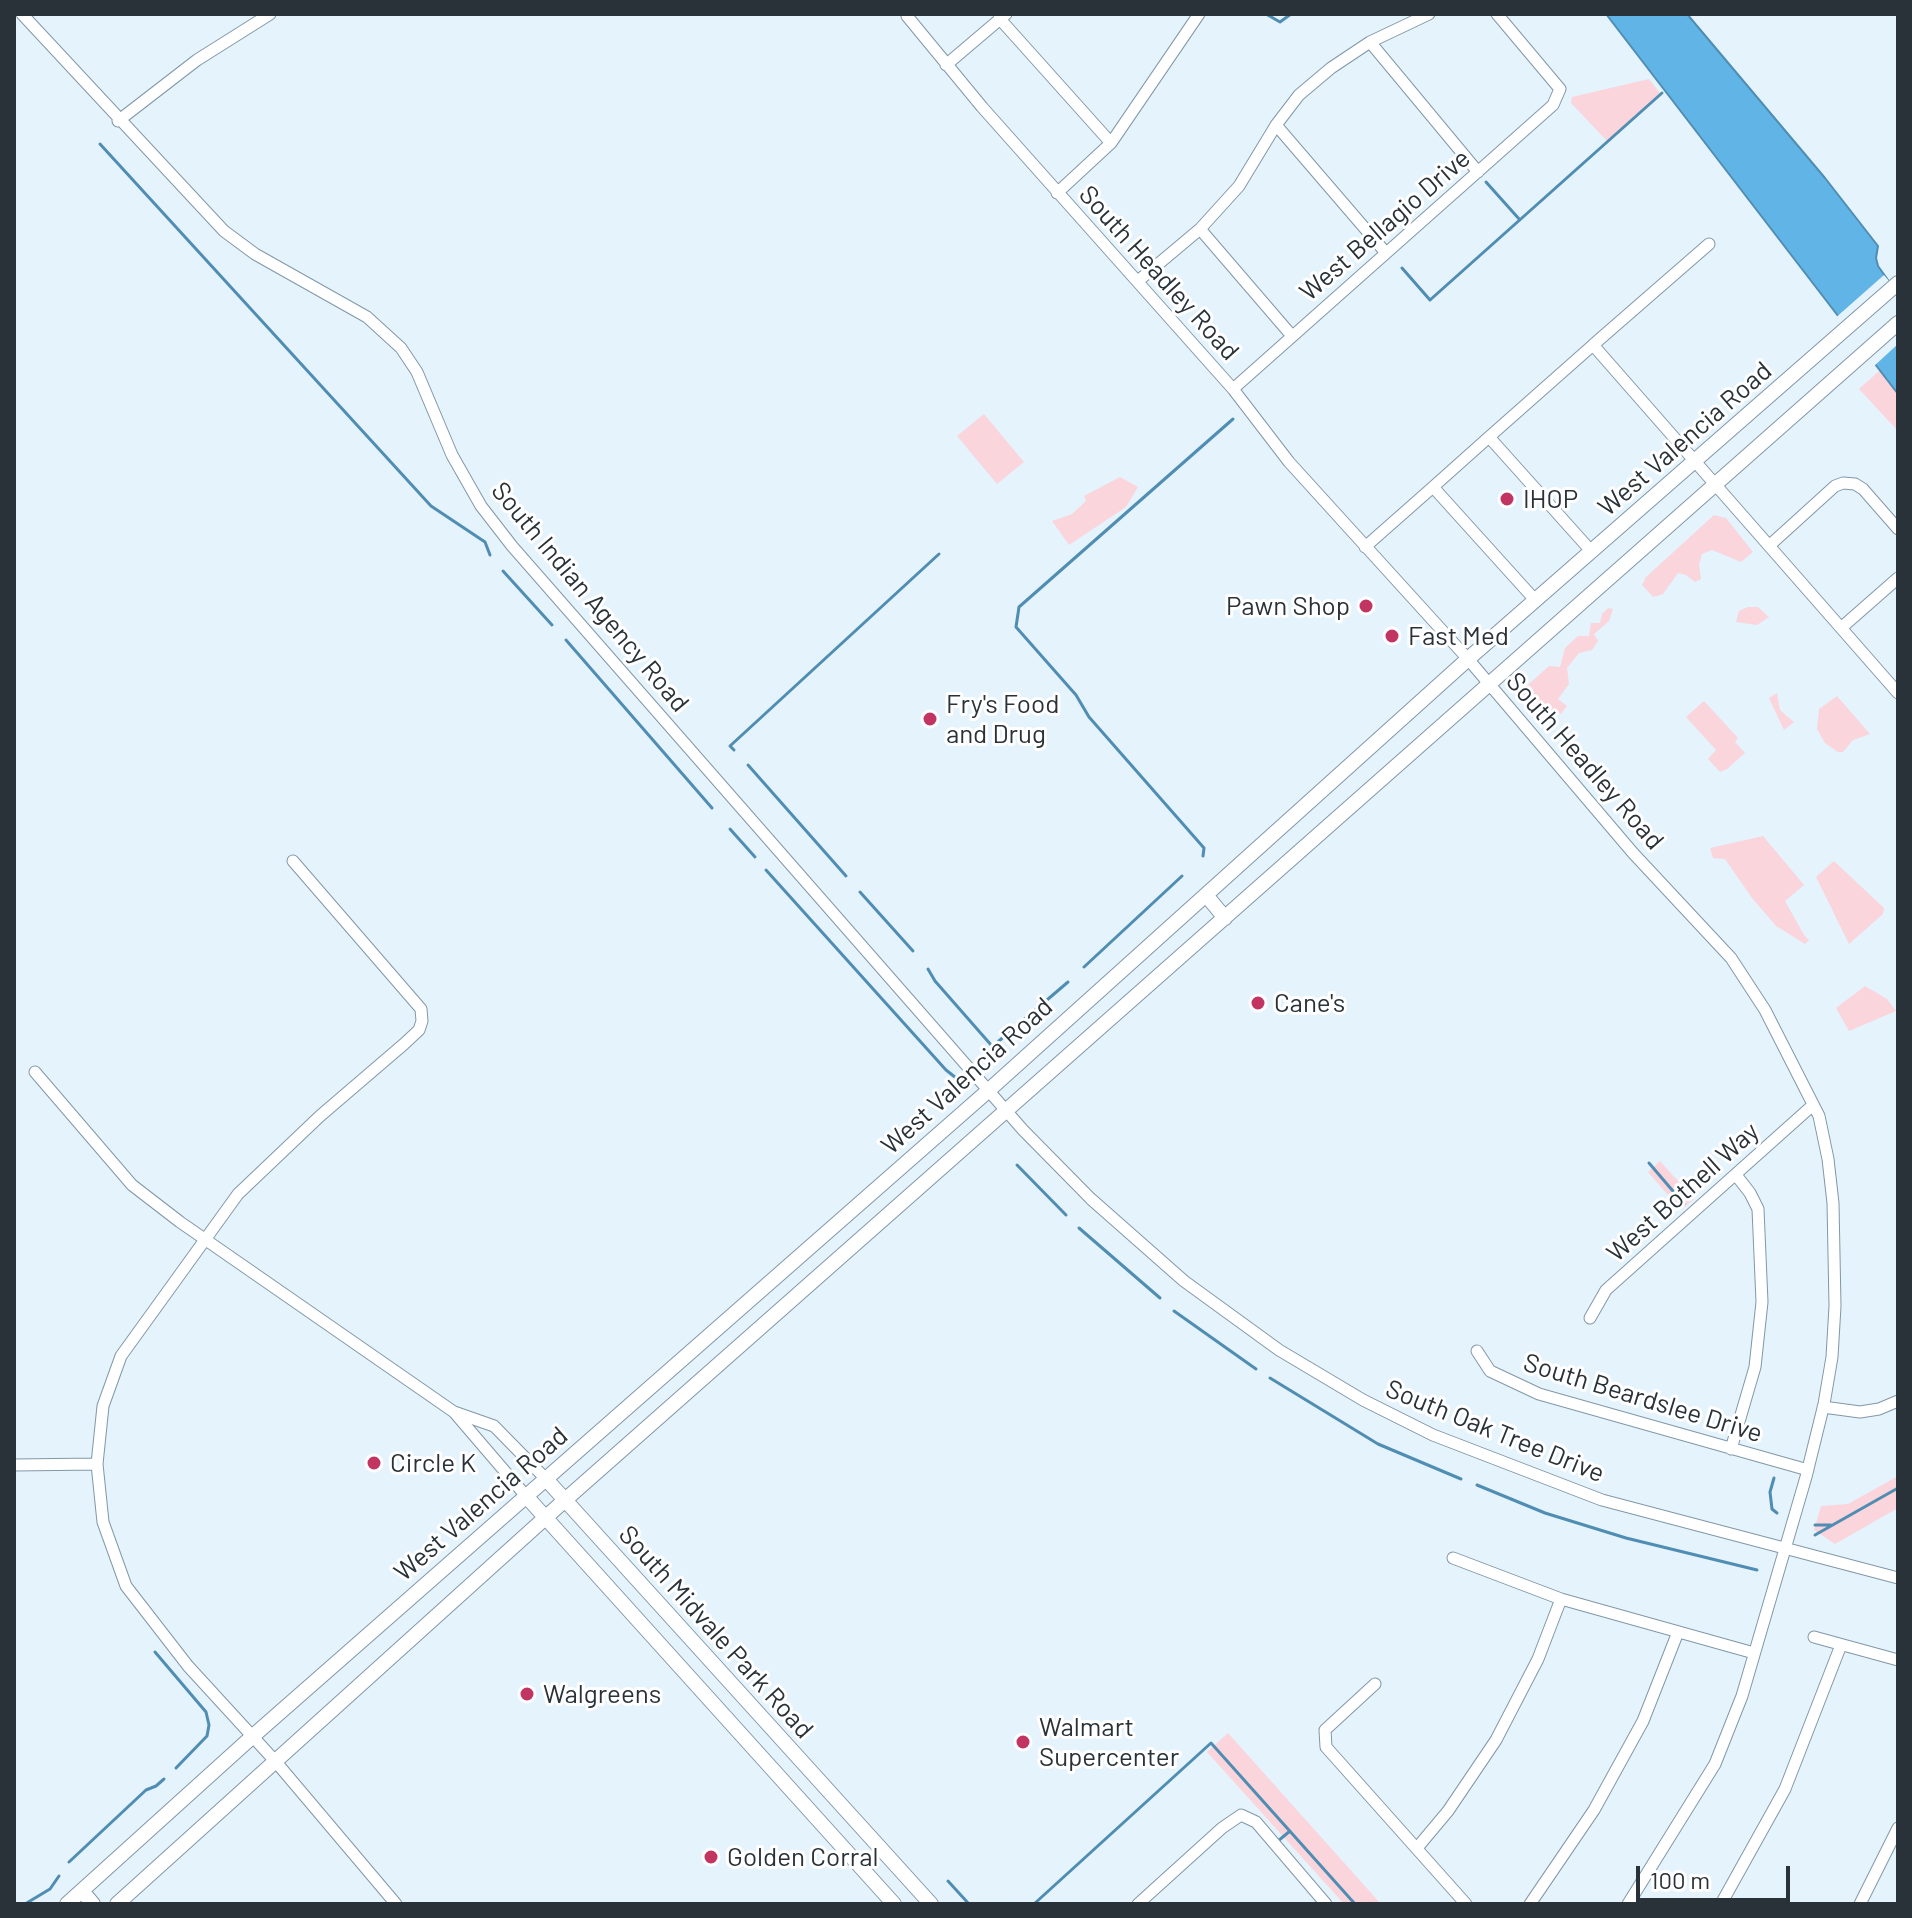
<!DOCTYPE html>
<style>
body{margin:0}
#map{position:relative;width:1912px;height:1918px;overflow:hidden;background:#e5f3fd;font-family:Barlow,sans-serif}
canvas{display:block}
.frame{position:absolute;inset:0;border:16px solid #283238;pointer-events:none}
.scale{position:absolute;left:1636px;top:1866px;width:154px;height:36px;box-sizing:border-box;border:4px solid #283238;border-top:0;padding-left:10px;font-size:24px;line-height:28px;white-space:nowrap;color:#283238;-webkit-text-stroke:6px #fff;paint-order:stroke}
</style>
<div id="map">
<canvas width="1912" height="1918"></canvas>
<div class="frame"></div>
<div class="scale">100 m</div>
</div>
<script>
const ctx = document.querySelector('canvas').getContext('2d');
ctx.lineJoin = 'round';
function paint(path, color) { ctx.fillStyle = color; ctx.fill(path, 'evenodd'); }
const shape = rows => new Path2D(rows.map(r => 'M' + r).join(''));
function stroke(path, color, width, dash) { ctx.strokeStyle = color; ctx.lineWidth = width; ctx.lineCap = dash ? 'butt' : 'round'; ctx.setLineDash(dash || []); ctx.stroke(path); }
function write(font, color, halo, rows, align = 'center') {
  ctx.font = font + ' Barlow,sans-serif'; ctx.lineWidth = 6; ctx.setLineDash([]); ctx.textBaseline = 'middle'; ctx.strokeStyle = halo; ctx.fillStyle = color; for (const [text, x, y, turn = 0] of rows) {
    ctx.save(); ctx.translate(x, y); ctx.rotate((+turn || 0) * Math.PI / 180); ctx.textAlign = isNaN(turn) ? turn : align; if (halo) ctx.strokeText(text, 0, 0); ctx.fillText(text, 0, 0); ctx.restore();
  }
}
paint(shape([
 [1649,79,1660,93,1607,141,1571,103,1572,97],
 [1898,354,1898,431,1859,389],
 [984,414,1024,462,997,484,957,436],
 [1120,477,1138,487,1126,507,1069,545,1052,521,1072,514,1086,501,1084,496],
 [1714,515,1726,518,1753,552,1741,562,1712,550,1702,554,1699,565,1701,579,1695,582,1686,575,1678,573,1663,594,1653,597,1642,585,1646,577],
 [1748,607,1758,607,1769,617,1757,625,1736,622,1739,611],
 [1608,608,1613,609,1609,621,1594,634,1598,641,1592,650,1579,653,1567,668,1569,684,1558,699,1567,706,1561,714,1552,710,1543,710,1539,714,1521,691,1549,666,1560,667,1565,648,1578,636,1589,636,1591,623,1600,623,1602,614],
 [1777,693,1780,710,1794,722,1784,730,1769,698],
 [1837,696,1870,734,1853,740,1843,752,1838,752,1825,743,1817,729,1819,709],
 [1704,701,1738,738,1735,742,1745,753,1727,769,1720,772,1708,759,1716,750,1686,717],
 [1763,836,1804,885,1785,901,1804,935,1809,940,1805,944,1776,926,1752,898,1725,859,1713,858,1710,848],
 [1834,861,1884,908,1883,914,1849,944,1816,877],
 [1865,986,1887,999,1896,1011,1849,1031,1836,1008],
 [1660,1161,1694,1199,1681,1210,1648,1172],
 [1898,1476,1898,1508,1835,1544,1814,1530,1821,1506,1848,1504],
 [1228,1733,1381,1904,1344,1904,1207,1752]
]), '#fad5dc');
const water = shape([
 [1606,14,1687,14,1825,178,1878,246,1876,258,1878,266,1898,294,1898,394,1606,14]
]);
paint(water, '#61b4e6');
stroke(water, '#508db2', 2);
paint(shape([
 [1884,275,1898,292,1898,344,1873,367,1833,320]
]), '#e5f3fd');
stroke(shape([
 [1266,14,1280,22,1291,14],
 [100,144,431,506,485,542,490,555],
 [1486,182,1520,220],
 [1402,268,1430,300,1662,93],
 [503,571,552,625],
 [566,640,712,808],
 [734,750,730,746,939,554],
 [748,765,846,876],
 [730,829,755,857],
 [1203,856,1204,848,1089,717,1076,695,1016,627,1019,607,1233,419],
 [766,870,946,1070,960,1081],
 [860,892,913,951],
 [1084,967,1182,876],
 [928,969,935,981,999,1054],
 [993,1046,1068,982],
 [1649,1163,1684,1204],
 [1017,1165,1066,1215],
 [1079,1228,1160,1298],
 [1174,1311,1256,1369],
 [1270,1378,1378,1444,1461,1479],
 [1774,1478,1770,1492,1772,1509,1777,1513],
 [1477,1485,1545,1513,1626,1538,1757,1570],
 [1815,1525,1831,1525],
 [1815,1535,1898,1488],
 [155,1652,206,1712,209,1725,207,1736,176,1768],
 [1278,1841,1290,1831],
 [69,1862,146,1790,156,1786,164,1779],
 [948,1881,969,1904],
 [25,1904,50,1889,59,1876],
 [1034,1904,1211,1743,1355,1904]
]), '#508db2', 3);
const minor = shape([
 [22,14,224,231,255,254,367,317,401,348,417,372,452,455,481,506,512,546,1023,1130,1091,1199,1184,1281,1279,1350,1363,1400,1433,1435,1602,1500,1898,1578],
 [907,16,982,107,1233,389,1289,462,1468,659,1633,853,1731,958,1765,1010,1819,1116,1828,1159,1833,1203,1835,1306,1832,1357,1824,1404,1806,1477,1742,1696,1715,1764,1628,1904],
 [999,18,1111,143],
 [1370,42,1478,172],
 [946,65,1006,14],
 [118,121,197,60,270,14],
 [1276,125,1386,253],
 [1057,193,1111,143,1199,14],
 [1200,229,1292,336],
 [1138,281,1200,229,1239,186,1276,125,1299,95,1331,68,1370,42,1429,14],
 [1593,345,1709,244],
 [1233,389,1553,105,1560,89,1497,14],
 [1489,437,1593,345,1898,693],
 [1433,487,1489,437,1592,552],
 [1770,545,1835,486,1843,483,1855,484,1863,489,1898,529],
 [1365,547,1433,487,1536,601],
 [1841,628,1898,578],
 [293,861,421,1009,422,1021,419,1030,404,1044,320,1116,238,1194,121,1356,103,1406,97,1464,103,1522,126,1586,188,1666,276,1762,396,1904],
 [35,1072,132,1185,180,1222,454,1412,526,1496],
 [1590,1318,1606,1290,1813,1105],
 [1477,1351,1490,1371,1539,1394,1808,1470],
 [1823,1407,1860,1412,1879,1409,1898,1401],
 [454,1412,494,1426,546,1479],
 [1731,1449,1755,1367,1762,1302,1758,1209,1750,1193,1736,1175],
 [14,1465,97,1464],
 [1453,1558,1561,1599,1754,1653],
 [1814,1637,1898,1660],
 [1375,1684,1325,1730,1326,1747,1466,1904],
 [1417,1848,1448,1811,1496,1740,1538,1659,1561,1599],
 [1138,1904,1222,1828,1241,1815,1256,1822,1326,1904],
 [1530,1904,1594,1810,1643,1721,1678,1632],
 [1721,1904,1785,1789,1841,1645],
 [1860,1904,1898,1828]
]);
const major = shape([
 [1206,895,1225,918],
 [546,1479,931,1904],
 [526,1496,894,1904],
 [82,1891,93,1904],
 [67,1904,253,1736,989,1090,1468,659,1898,283],
 [117,1904,565,1500,1898,323]
]);
stroke(minor, '#8198a7', 13);
stroke(major, '#8198a7', 16);
stroke(minor, '#fff', 11);
stroke(major, '#fff', 14);
for (const [x, y, r, color] of [
 [1507,499,8,"#c23563"],
 [1366,606,8,"#c23563"],
 [1392,636,8,"#c23563"],
 [930,719,8,"#c23563"],
 [1258,1003,8,"#c23563"],
 [374,1463,8,"#c23563"],
 [527,1694,8,"#c23563"],
 [1023,1742,8,"#c23563"],
 [711,1857,8,"#c23563"]
]) { const dot = new Path2D(); dot.arc(x, y, r, 0, 2 * Math.PI); ctx.fillStyle = color; ctx.fill(dot); stroke(dot, '#fff', 3); }
write('26px', '#283238', '#fff', [
 ["West Bellagio Drive",1385,225,-41],
 ["South Headley Road",1159,273,48],
 ["West Valencia Road",1685,439,-41],
 ["South Indian Agency Road",590,597,50],
 ["South Headley Road",1585,761,49],
 ["West Valencia Road",967,1076,-42],
 ["West Bothell Way",1683,1192,-42],
 ["South Beardslee Drive",1643,1398,17],
 ["South Oak Tree Drive",1495,1431,22],
 ["West Valencia Road",481,1504,-41],
 ["South Midvale Park Road",716,1632,48]
]);
write('26px', '#283238', '#fff', [
 ["IHOP",1523,499],
 ["Pawn Shop",1350,606,"right"],
 ["Fast Med",1408,636],
 ["Fry's Food",946,704],
 ["and Drug",946,734],
 ["Cane's",1274,1003],
 ["Circle K",390,1463],
 ["Walgreens",543,1694],
 ["Walmart",1039,1727],
 ["Supercenter",1039,1757],
 ["Golden Corral",727,1857]
], 'left');
</script>
